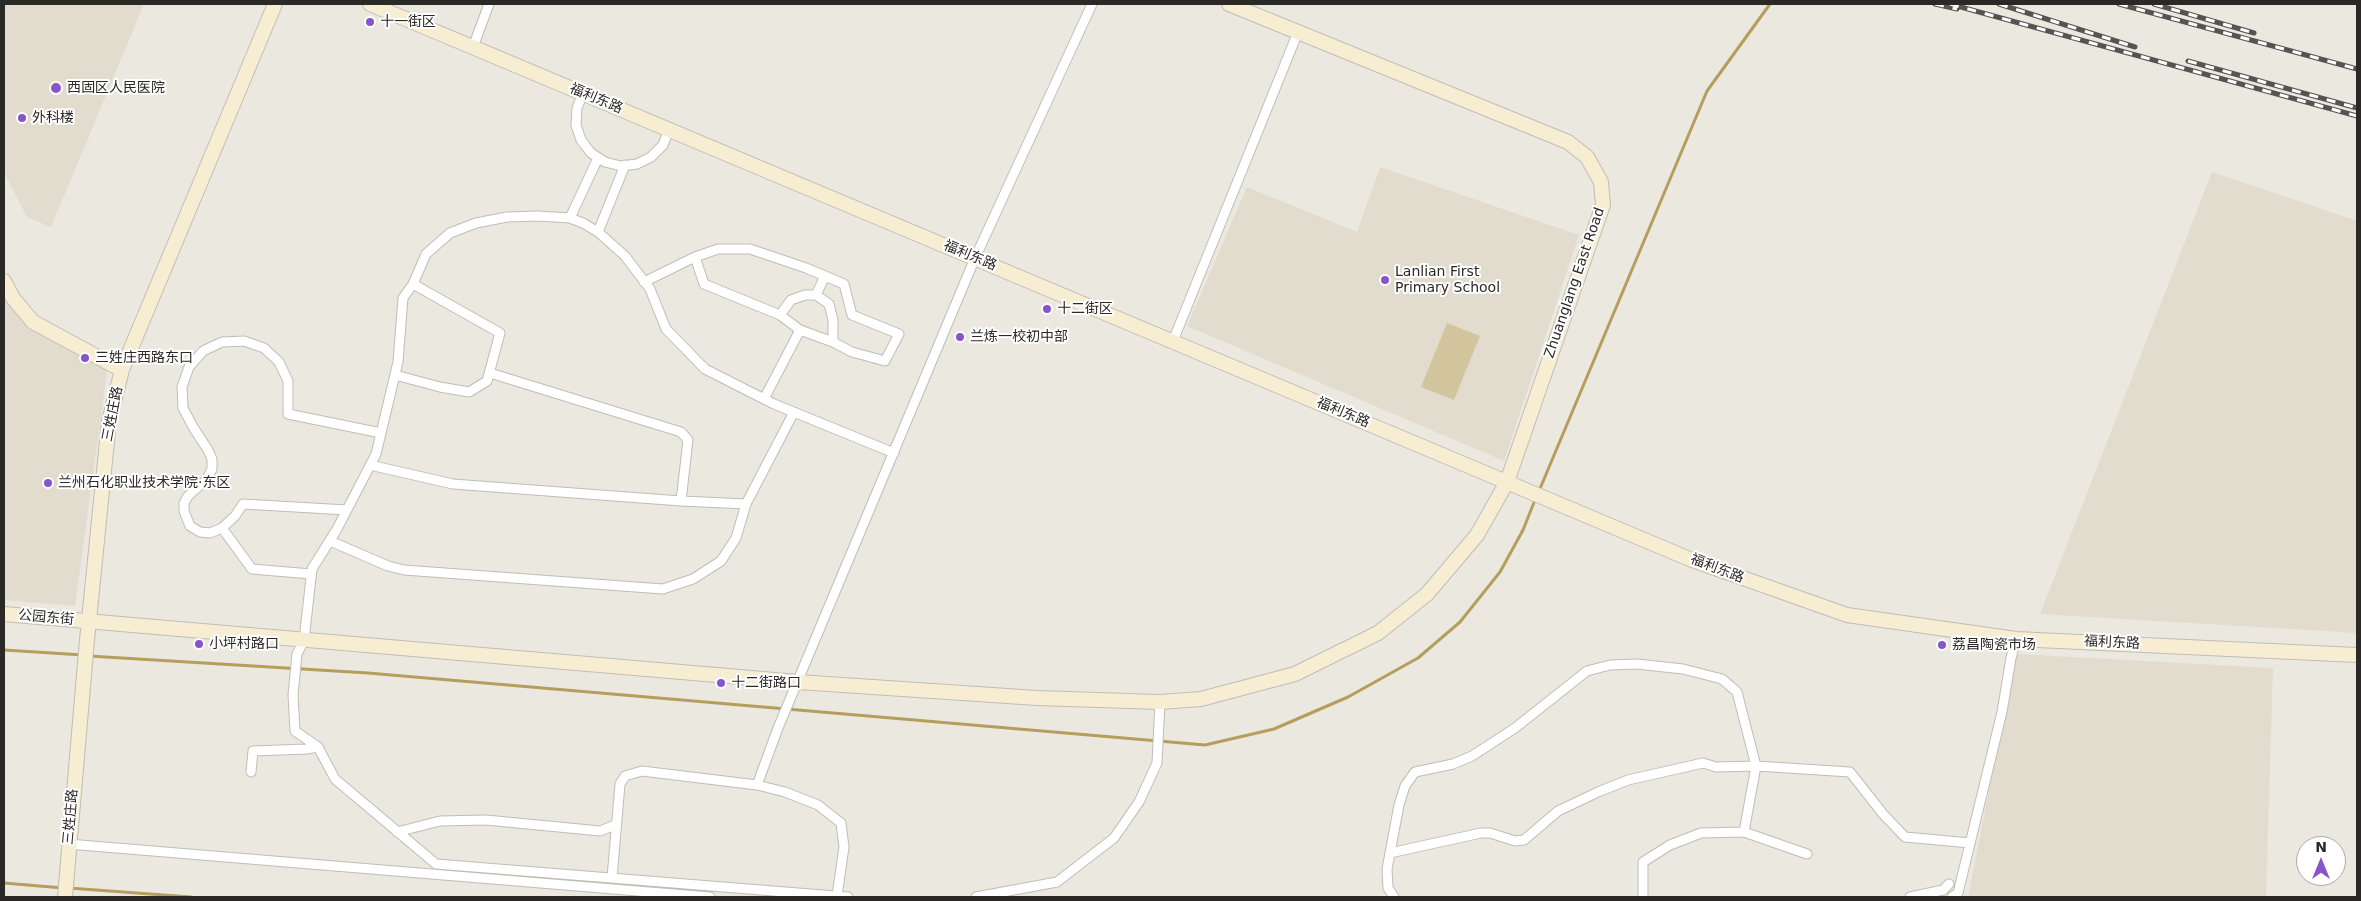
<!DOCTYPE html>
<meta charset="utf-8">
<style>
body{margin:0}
#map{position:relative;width:2361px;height:901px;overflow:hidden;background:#ebe8e0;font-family:"DejaVu Sans",sans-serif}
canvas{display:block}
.frame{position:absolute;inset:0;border:5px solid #2a2926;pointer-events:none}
.north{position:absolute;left:2296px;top:836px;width:50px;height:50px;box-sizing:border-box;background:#fff;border:1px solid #aaa9a8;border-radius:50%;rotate:0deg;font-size:14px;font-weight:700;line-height:20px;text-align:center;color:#2a2926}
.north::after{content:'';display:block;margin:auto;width:18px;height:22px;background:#8853cb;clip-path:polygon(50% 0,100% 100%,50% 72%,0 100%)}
</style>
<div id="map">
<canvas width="2361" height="901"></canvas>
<div class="frame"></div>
<div class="north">N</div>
</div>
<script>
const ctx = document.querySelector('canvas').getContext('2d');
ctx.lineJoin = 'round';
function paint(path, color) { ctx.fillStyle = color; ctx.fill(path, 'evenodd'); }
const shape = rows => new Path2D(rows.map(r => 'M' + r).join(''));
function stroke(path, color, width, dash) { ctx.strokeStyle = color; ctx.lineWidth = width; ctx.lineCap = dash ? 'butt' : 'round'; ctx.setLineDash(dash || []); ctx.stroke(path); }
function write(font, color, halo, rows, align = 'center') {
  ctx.font = font + ' "DejaVu Sans","Noto Sans SC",sans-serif'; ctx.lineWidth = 4; ctx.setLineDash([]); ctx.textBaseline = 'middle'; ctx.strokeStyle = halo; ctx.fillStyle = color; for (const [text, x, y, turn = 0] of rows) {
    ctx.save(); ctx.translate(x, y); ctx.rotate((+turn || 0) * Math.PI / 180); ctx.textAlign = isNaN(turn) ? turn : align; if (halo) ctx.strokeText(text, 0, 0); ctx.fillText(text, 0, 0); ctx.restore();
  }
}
paint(shape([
 [4,4,144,4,51,227,27,217,4,172],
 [1380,167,1579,235,1504,461,1187,326,1247,187,1357,232],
 [2212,172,2357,221,2357,633,2040,614],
 [4,297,22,319,108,365,75,606,4,600],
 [2016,654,2273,668,2266,897,1968,897]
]), '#e1dcce');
paint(shape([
 [1447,323,1480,336,1454,400,1421,387]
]), '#d2c59e');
stroke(shape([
 [1539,491,1707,91,1770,4],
 [4,650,83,655],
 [89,656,368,673,1205,745,1274,729,1348,697,1418,658,1460,622,1500,572,1523,530,1535,500],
 [4,883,63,888],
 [69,888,191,897]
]), '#b59e5c', 3);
const street = shape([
 [473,47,489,4],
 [583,93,577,108,576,125,581,140,591,153,605,162,621,166,637,164,651,157,663,145,669,129],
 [570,218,598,158],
 [598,232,625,165],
 [695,257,718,249,750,249,806,268,844,284,852,315,899,334,885,361,852,352,833,342,800,330],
 [644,282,695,257,704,284,780,315,800,330,764,399],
 [816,295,825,276],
 [780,315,791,300,805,295,816,295,829,304,833,320,833,342],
 [1173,341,1298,32],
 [395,375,440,387,469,392,487,381,500,333,413,284],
 [370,465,453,484,681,501,688,440,681,432,490,373],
 [681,501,746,504,794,412],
 [222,528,210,533,200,532,190,526,184,511,184,503,188,496,207,479,212,469,212,459,208,450,193,427,183,408,182,387,189,367,203,351,222,342,244,341,264,348,279,362,288,381,288,414,381,433],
 [330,541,388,566,404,570,663,589,693,579,721,561,736,538,746,504],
 [311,574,252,569,222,528,235,516,243,504,347,510],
 [251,772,253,751,307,749,318,747],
 [757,785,778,728,975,258,1092,4],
 [397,832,440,821,486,820,600,831,615,825],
 [68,844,710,897],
 [1390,853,1481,833,1490,833,1515,841,1524,840,1558,811,1598,792,1628,780,1703,763,1716,767,1756,766,1850,772,1883,814,1905,837,1970,843],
 [612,878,620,784,625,776,642,771,757,785,785,792,818,805,841,823,844,847,837,896],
 [848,897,436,864,335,779,318,747,295,731,293,695,297,654,304,640,312,569,337,529,376,454,398,362,403,298,413,284,426,254,450,233,476,223,507,217,537,216,570,218,583,223,598,232,625,256,650,289,666,329,705,369,774,404,894,453],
 [976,897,1057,882,1114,838,1139,802,1157,763,1160,702],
 [1394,897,1388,888,1387,869,1399,805,1405,786,1415,772,1453,764,1472,756,1515,728,1587,671,1610,665,1637,664,1683,669,1722,679,1737,692,1756,766,1744,832],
 [1643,897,1643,862,1670,845,1701,833,1744,832,1807,854],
 [1910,897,1943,890,1949,884],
 [1952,897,1958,893,2002,712,2011,658,2016,639]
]);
const secondary = shape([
 [370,4,1692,560,1847,615,2016,639,2357,655],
 [4,281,13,298,33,322,122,370],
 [4,614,798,682,1037,698,1160,702,1201,699,1295,674,1378,633,1427,594,1477,535,1507,482,1603,205,1601,182,1587,157,1568,142,1229,4],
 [65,897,87,640,109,421,122,370,275,4]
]);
stroke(street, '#c0bdb5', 11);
stroke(secondary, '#c0bdb5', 16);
stroke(street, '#fff', 9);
stroke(secondary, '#f6edd3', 14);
const rail = shape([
 [1935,4,1957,9],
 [1950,4,2357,116],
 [1999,4,2135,47],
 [2119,4,2357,69],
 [2154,4,2254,33],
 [2188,61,2357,108]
]);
stroke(rail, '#555450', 5);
stroke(rail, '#fff', 3, [9]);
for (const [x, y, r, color] of [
 [370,22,5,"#8853cb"],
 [56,88,6,"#8853cb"],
 [22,118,5,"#8853cb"],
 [1385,280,5,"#8853cb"],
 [1047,309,5,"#8853cb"],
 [960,337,5,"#8853cb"],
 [85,358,5,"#8853cb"],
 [48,483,5,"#8853cb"],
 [199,644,5,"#8853cb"],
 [1942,645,5,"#8853cb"],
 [721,683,5,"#8853cb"]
]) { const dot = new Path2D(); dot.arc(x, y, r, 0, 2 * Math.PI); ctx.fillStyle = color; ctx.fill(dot); stroke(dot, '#fff', 2); }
write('14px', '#2a2926', '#fff', [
 ["十一街区",380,22],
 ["西固区人民医院",67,88],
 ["外科楼",32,118],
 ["Lanlian First",1395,272],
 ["Primary School",1395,288],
 ["十二街区",1057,309],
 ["兰炼一校初中部",970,337],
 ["三姓庄西路东口",95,358],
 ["兰州石化职业技术学院·东区",58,483],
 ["小坪村路口",209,644],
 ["荔昌陶瓷市场",1952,645],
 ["十二街路口",731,683]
], 'left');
write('14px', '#2a2926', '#fff', [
 ["福利东路",596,99,23],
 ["福利东路",970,256,23],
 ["Zhuanglang East Road",1575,283,-71],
 ["福利东路",1343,413,23],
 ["三姓庄路",113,414,-79],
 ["福利东路",1717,569,21],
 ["公园东街",46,618,5],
 ["福利东路",2112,643,3],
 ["三姓庄路",71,817,-85]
]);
</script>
